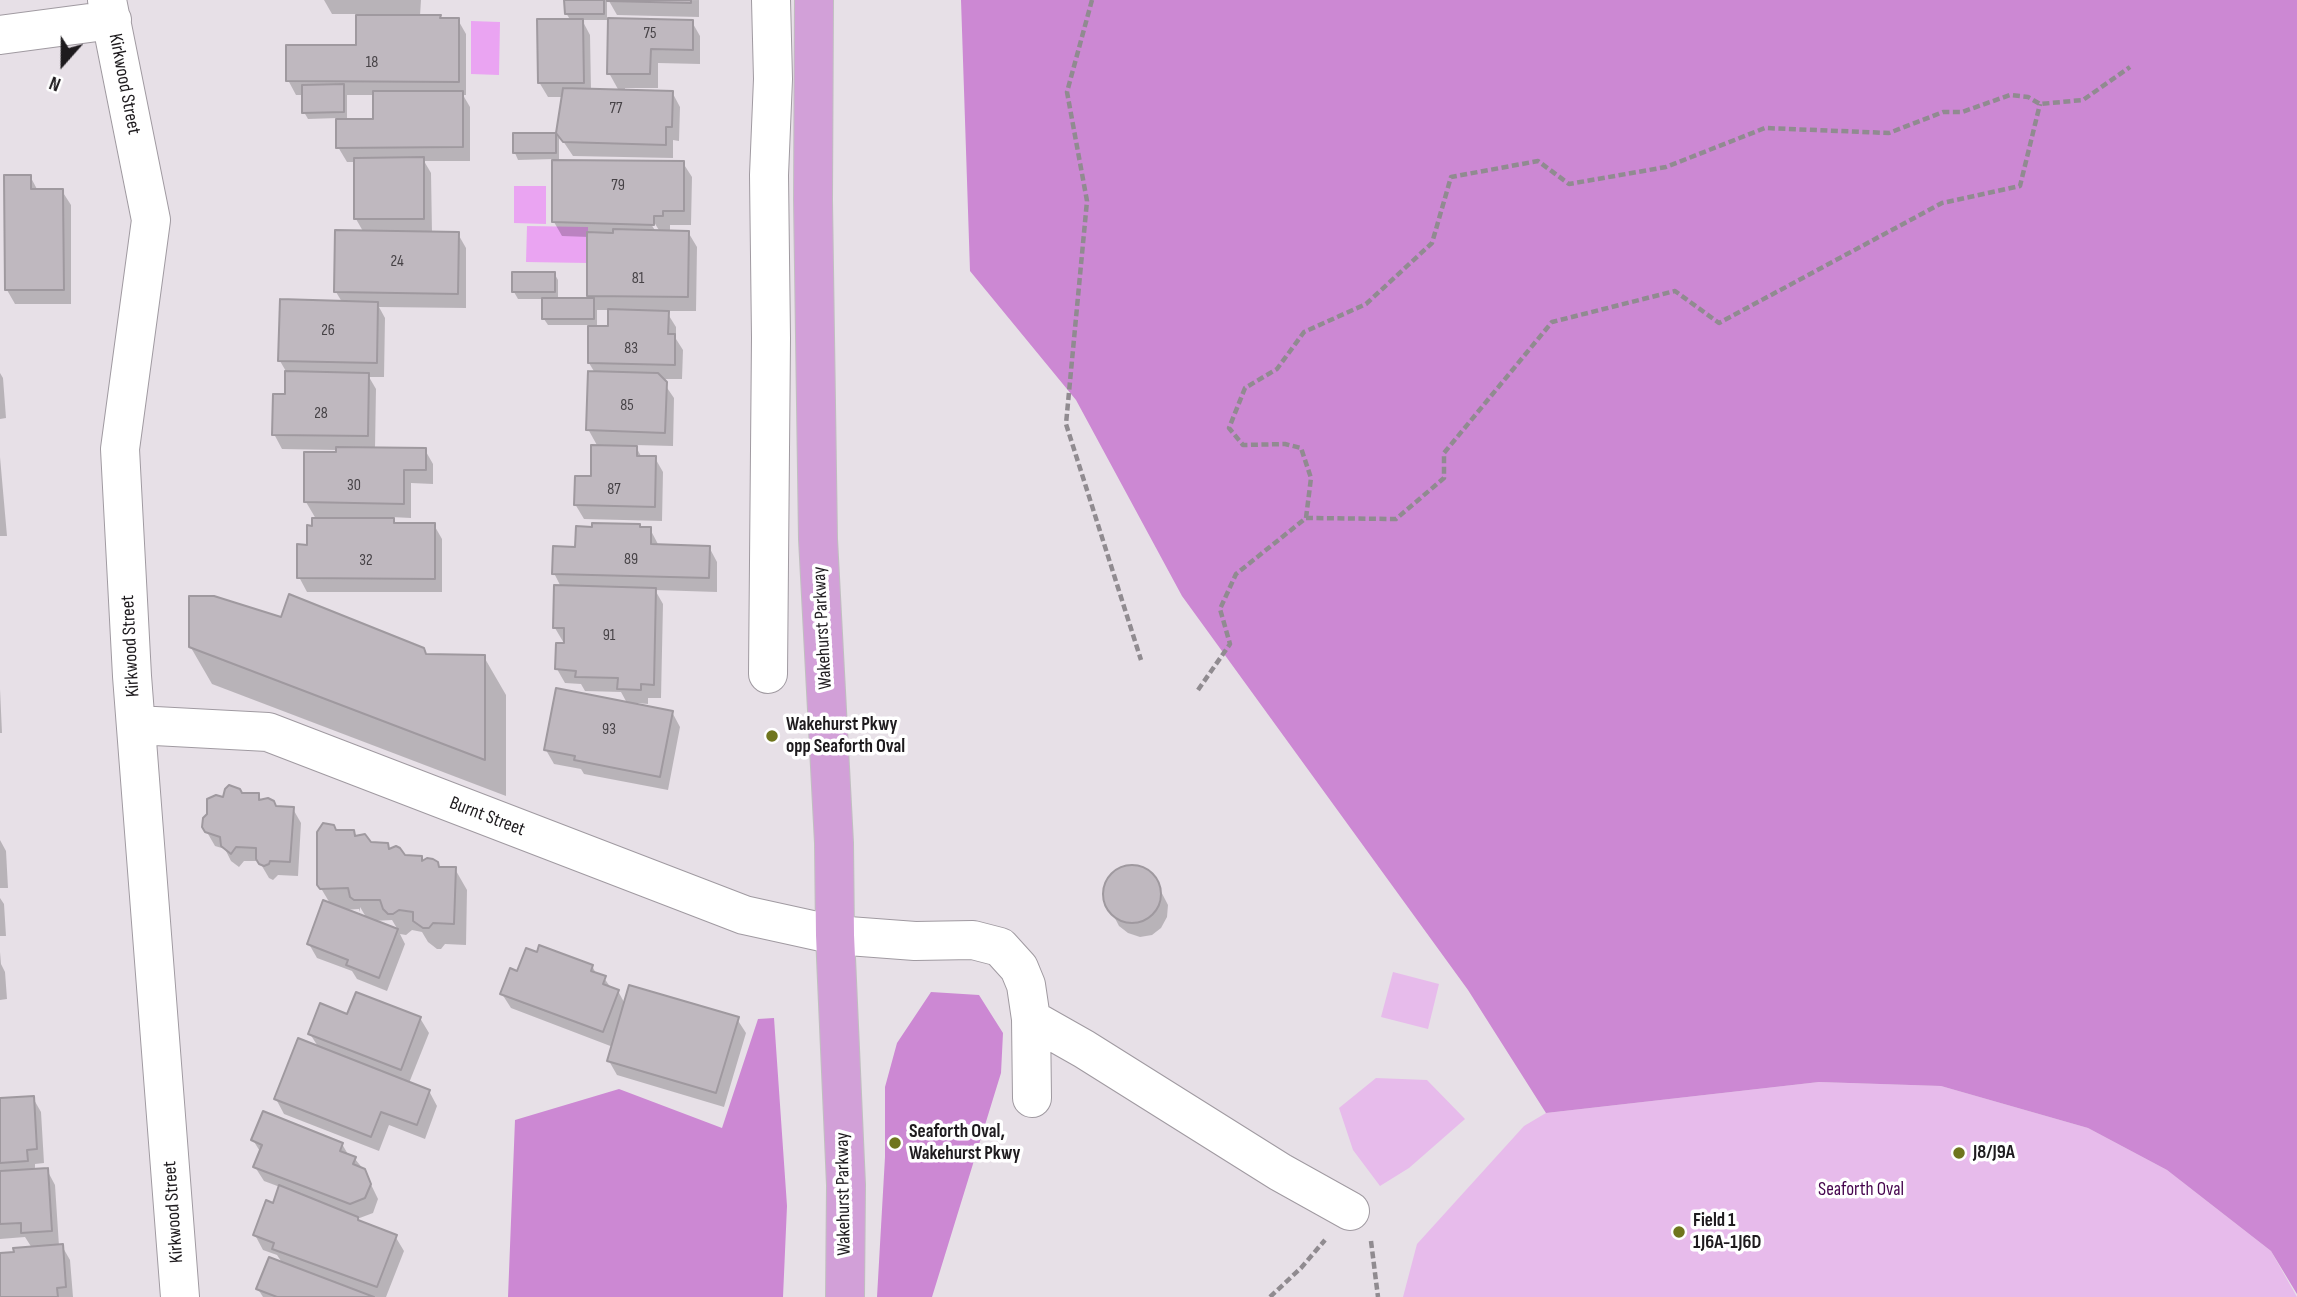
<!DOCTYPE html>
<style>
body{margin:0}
#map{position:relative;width:2297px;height:1297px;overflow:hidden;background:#e7e0e7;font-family:"Sofia Sans Condensed",sans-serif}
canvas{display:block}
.north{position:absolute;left:28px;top:28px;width:70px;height:70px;-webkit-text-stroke:5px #fff;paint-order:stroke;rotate:201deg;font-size:19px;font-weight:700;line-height:28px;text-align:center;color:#1e1b1e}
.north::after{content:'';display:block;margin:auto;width:24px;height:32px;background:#1e1b1e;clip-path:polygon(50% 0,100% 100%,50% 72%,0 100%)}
</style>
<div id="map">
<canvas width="2297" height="1297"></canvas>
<div class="north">N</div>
</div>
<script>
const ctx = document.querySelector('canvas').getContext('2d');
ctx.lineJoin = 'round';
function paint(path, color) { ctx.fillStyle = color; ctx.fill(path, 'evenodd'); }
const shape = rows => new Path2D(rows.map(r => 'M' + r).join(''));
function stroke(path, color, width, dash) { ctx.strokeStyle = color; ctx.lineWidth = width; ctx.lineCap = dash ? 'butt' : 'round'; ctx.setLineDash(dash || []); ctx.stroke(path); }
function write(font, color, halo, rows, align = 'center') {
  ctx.font = font + ' "Sofia Sans Condensed",sans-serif'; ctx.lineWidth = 7; ctx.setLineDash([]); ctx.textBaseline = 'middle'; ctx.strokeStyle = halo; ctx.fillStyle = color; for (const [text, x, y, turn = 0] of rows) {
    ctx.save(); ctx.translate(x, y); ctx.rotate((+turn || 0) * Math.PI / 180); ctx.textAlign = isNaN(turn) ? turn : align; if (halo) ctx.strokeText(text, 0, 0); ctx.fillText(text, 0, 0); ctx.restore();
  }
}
paint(shape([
 [1393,972,1439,984,1428,1029,1381,1017],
 [1376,1078,1427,1080,1465,1119,1409,1168,1380,1186,1353,1150,1339,1108],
 [1819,1082,1941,1086,2088,1128,2167,1170,2271,1251,2297,1297,1403,1297,1417,1244,1524,1126,1546,1113]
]), '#e7bbeb');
paint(shape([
 [961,0,2297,0,2297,1294,2271,1251,2167,1170,2088,1128,1941,1086,1819,1082,1546,1113,1468,990,1182,596,1076,400,970,271],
 [931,992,979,995,1003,1033,1001,1073,932,1297,877,1297,885,1157,885,1087,897,1043],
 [774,1018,787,1206,783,1297,508,1297,515,1120,619,1089,722,1128,758,1019]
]), '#cc88d3');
paint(shape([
 [471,21,500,22,499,75,471,74],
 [514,186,546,186,546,224,514,223],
 [527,226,588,227,588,263,526,262]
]), '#eaa4f2');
paint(shape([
 [324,0,421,0,420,16,440,16,442,20,458,20,466,34,466,95,463,95,470,107,470,161,424,161,431,173,432,233,458,234,466,248,466,308,379,307,385,318,384,377,369,377,376,389,375,449,425,450,433,464,433,484,411,483,411,518,391,517,396,525,434,525,442,539,442,592,307,592,299,577,316,519,306,502,338,454,337,450,282,449,274,434,287,396,287,373,280,361,342,302,336,292,364,233,356,219,356,162,347,162,338,147,338,118,308,119,304,112,304,95,296,95,288,80,358,47,358,14,332,14],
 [347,95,374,95,375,121,347,120],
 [566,0,607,0,607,20,692,22,700,36,700,64,658,63,658,88,625,88,625,91,672,92,680,107,679,141,673,140,673,158,573,156,559,135,559,162,683,163,692,177,691,225,670,225,670,232,688,232,697,247,696,311,666,311,676,327,676,339,683,350,682,379,661,379,674,398,673,446,635,445,642,458,655,458,663,472,662,521,584,519,575,504,593,478,598,447,588,429,595,373,589,363,590,325,548,325,544,319,544,299,518,299,514,292,514,274,554,273,558,280,558,300,591,300,589,295,589,237,562,236,554,222,554,159,518,160,515,153,515,135,558,135,564,97,548,97,539,82,571,21,566,13],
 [582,20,610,20,609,73,619,91,591,90,590,35],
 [651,217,660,232,656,232,648,219],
 [597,310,610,310,610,327,597,327],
 [699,0,699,17,617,15,609,1],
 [30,176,38,191,62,191,71,205,71,304,15,304,7,290],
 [0,373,3,378,6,418,0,419],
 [0,457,7,536,0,536],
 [641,529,650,529,659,546,709,547,717,562,717,592,655,590,663,604,661,698,648,698,648,704,638,703,638,706,672,712,680,727,668,790,584,774,581,769,554,764,546,750,627,703,621,692,585,691,581,684,565,683,557,669,565,645,555,628,561,587,554,573,577,549],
 [282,619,426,656,484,657,506,695,506,796,212,684,190,646],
 [0,689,2,733,0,733],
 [242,795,258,795,262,801,276,808,293,809,301,823,298,876,278,875,273,880,269,878,259,861,244,861,239,867,231,861,225,849,215,846,204,827,225,799],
 [336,832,353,832,356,838,370,844,387,845,390,850,404,857,421,857,424,862,437,863,440,869,455,869,467,890,466,945,445,944,441,949,437,949,428,942,422,932,412,930,406,935,400,934,405,944,387,991,357,979,352,971,317,958,309,944,331,905,319,885],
 [360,907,366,917,343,910,359,909,360,912],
 [392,920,398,930,373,921],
 [0,840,6,851,8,888,0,888],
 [1133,867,1145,870,1154,878,1168,905,1167,917,1161,928,1152,935,1140,937,1128,933,1119,926,1105,899,1106,887,1112,876,1121,870],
 [0,898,4,904,6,936,0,936],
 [0,952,1,964,5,972,7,999,0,1000],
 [592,966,597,975,604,978,611,988,618,991,625,1004,737,1019,746,1033,724,1107,617,1075,609,1061,613,1047,511,1008,502,994,518,973],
 [348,1017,420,1018,429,1033,409,1083,429,1091,437,1106,425,1139,389,1125,379,1151,284,1114,276,1099,319,1048,310,1034],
 [33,1098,41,1112,44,1163,35,1164,35,1171,47,1170,55,1185,59,1246,62,1246,70,1260,73,1297,0,1297,0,1255,16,1254,32,1248,25,1237,0,1239,0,1100],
 [253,1140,342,1144,349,1156,355,1159,364,1170,378,1199,373,1213,357,1219,360,1223,395,1236,404,1251,386,1297,263,1297,258,1289,283,1264,277,1255,263,1250,255,1235,274,1205,280,1187,264,1181,255,1167,261,1153]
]), '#0003');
const building = shape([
 [564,0,604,0,604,14,565,14,564,0],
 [607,0,691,0,691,3,607,1,607,0],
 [356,15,441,15,440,18,459,18,459,82,286,81,286,45,356,45,356,15],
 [608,18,693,20,693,50,651,49,650,74,607,74,608,18],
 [537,19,583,19,584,83,538,83,537,19],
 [344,84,344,112,302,113,302,85,344,84],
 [563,88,673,91,672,127,666,127,666,145,563,142,556,133,563,88],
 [373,91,463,91,463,147,336,148,336,119,373,119,373,91],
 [513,133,556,133,556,153,513,153,513,133],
 [424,157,424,219,354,219,354,158,424,157],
 [552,160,684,161,684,211,663,211,663,216,654,216,654,225,552,222,552,160],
 [4,175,31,175,31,189,63,189,64,290,5,290,4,175],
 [613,229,689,231,688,297,587,296,587,232,613,233,613,229],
 [335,230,459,232,458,294,334,292,335,230],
 [512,272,555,272,555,292,512,292,512,272],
 [542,298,594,298,594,319,542,319,542,298],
 [280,299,378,302,377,363,278,361,280,299],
 [608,309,669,311,668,334,675,334,675,365,588,363,588,326,608,326,608,309],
 [285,371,369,373,368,436,272,435,273,394,285,394,285,371],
 [588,371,658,373,667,382,665,433,586,430,588,371],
 [591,445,637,446,637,456,656,456,655,507,574,505,575,476,591,476,591,445],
 [336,447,426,448,426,470,404,470,404,504,304,502,304,452,336,452,336,447],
 [312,518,394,518,394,523,435,523,435,579,297,578,297,544,307,545,307,525,312,526,312,518],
 [592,523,640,524,640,527,651,527,651,544,710,546,709,578,552,574,553,546,575,547,576,526,592,527,592,523],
 [554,585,656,588,654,685,641,684,641,690,617,689,618,678,575,677,576,671,555,669,556,643,564,643,564,628,553,628,554,585],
 [289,594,424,648,426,654,485,655,485,760,189,647,189,596,214,596,281,617,289,594],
 [556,688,673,711,660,777,574,760,575,756,544,750,556,688],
 [229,785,240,789,242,793,259,793,259,800,268,798,274,801,276,806,294,807,290,862,270,861,269,864,264,866,259,864,256,859,256,848,236,847,231,854,221,846,220,837,205,832,202,827,203,818,207,814,207,799,216,795,223,797,225,789,229,785],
 [323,823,334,825,336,830,354,830,355,836,365,834,371,842,388,843,389,849,396,846,400,848,405,855,422,856,422,861,427,858,433,859,438,862,439,867,456,867,454,924,433,923,429,928,423,928,413,921,413,912,399,910,393,914,388,914,383,909,380,900,354,900,350,897,348,888,320,889,317,885,317,832,323,823],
 '1103 894a29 29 0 1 1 58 0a29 29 0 1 1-58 0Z',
 [323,900,398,929,379,978,346,965,348,960,307,944,323,900],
 [539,945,593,965,591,971,606,976,603,984,619,990,603,1032,500,994,510,968,517,971,526,948,537,952,539,945],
 [629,985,739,1017,716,1093,607,1061,629,985],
 [356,992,421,1017,401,1070,308,1034,320,1003,347,1014,356,992],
 [298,1038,430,1090,417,1125,381,1112,371,1137,274,1099,298,1038],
 [34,1096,37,1149,27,1150,28,1161,0,1163,0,1098,34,1096],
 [263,1111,343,1143,340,1151,356,1157,353,1164,365,1169,371,1184,365,1198,350,1204,253,1167,262,1145,251,1140,263,1111],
 [48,1168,52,1231,21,1233,21,1223,0,1224,0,1171,48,1168],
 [279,1185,358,1217,358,1220,397,1235,377,1287,272,1249,274,1243,253,1235,266,1200,273,1203,279,1185],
 [63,1244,66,1287,57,1288,58,1297,0,1297,0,1253,14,1252,13,1248,63,1244],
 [269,1257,374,1297,277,1297,256,1289,269,1257]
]);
paint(building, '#bfb8bf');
stroke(building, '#9f999f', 2);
const minor = shape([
 [107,0,151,220,120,449,132,676,180,1297],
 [0,35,112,20],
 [768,674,771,338,769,175,773,79,771,0],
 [136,725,268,732,744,915,835,935,915,941,973,940,1000,947,1019,968,1026,985,1031,1019,1032,1098],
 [1031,1019,1084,1049,1280,1172,1350,1211]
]);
const major = shape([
 [814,0,813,200,818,539,834,843,835,935,846,1185,845,1297]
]);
stroke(minor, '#a09aa1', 40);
stroke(major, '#c0bfc0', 40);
stroke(shape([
 [1092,0,1067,92,1087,201,1066,424,1141,660],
 [1306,518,1311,478,1301,448,1285,444,1243,445,1229,428,1245,388,1277,369,1304,332,1366,304,1432,243,1451,177,1538,161,1569,184,1666,167,1765,128,1889,133,1943,112,1962,112,2010,95,2028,97,2040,104,2083,100,2130,67],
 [1198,690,1230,644,1220,609,1236,574,1306,518,1396,519,1444,478,1444,453,1552,322,1675,291,1719,323,1942,203,2020,186,2040,104],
 [1371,1241,1378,1297],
 [1270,1297,1301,1268,1325,1240]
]), '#908b90', 4.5, [7, 3.5]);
stroke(minor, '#fff', 38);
stroke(major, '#d2a0d8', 38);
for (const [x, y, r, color] of [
 [772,736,7,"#6f751d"],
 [895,1143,7,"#6f751d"],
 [1959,1153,7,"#6f751d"],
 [1679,1232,7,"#6f751d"]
]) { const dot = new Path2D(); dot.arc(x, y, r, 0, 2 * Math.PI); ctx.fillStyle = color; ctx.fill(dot); stroke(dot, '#fff', 2.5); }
write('16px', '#464246', null, [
 ["75",650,34],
 ["18",372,63],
 ["77",616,109],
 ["79",618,186],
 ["24",397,262],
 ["81",638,279],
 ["26",328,331],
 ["83",631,349],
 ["85",627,406],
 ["28",321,414],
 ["30",354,486],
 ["87",614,490],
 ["89",631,560],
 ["32",366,561],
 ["91",609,636],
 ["93",609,730]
]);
write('19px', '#1e1b1e', '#fff', [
 ["Kirkwood Street",124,84,79],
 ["Wakehurst Parkway",823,628,-93],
 ["Kirkwood Street",131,646,-93],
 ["Burnt Street",487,817,21],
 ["Wakehurst Parkway",844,1194,-91],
 ["Kirkwood Street",174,1212,-94]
]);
write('bold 19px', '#1e1b1e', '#fff', [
 ["Wakehurst Pkwy",786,725],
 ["opp Seaforth Oval",786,747],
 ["Seaforth Oval,",909,1132],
 ["Wakehurst Pkwy",909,1154],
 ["J8/J9A",1973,1153],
 ["Field 1",1693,1221],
 ["1J6A-1J6D",1693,1243]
], 'left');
write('19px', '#45044d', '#fff', [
 ["Seaforth Oval",1861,1190]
]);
</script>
